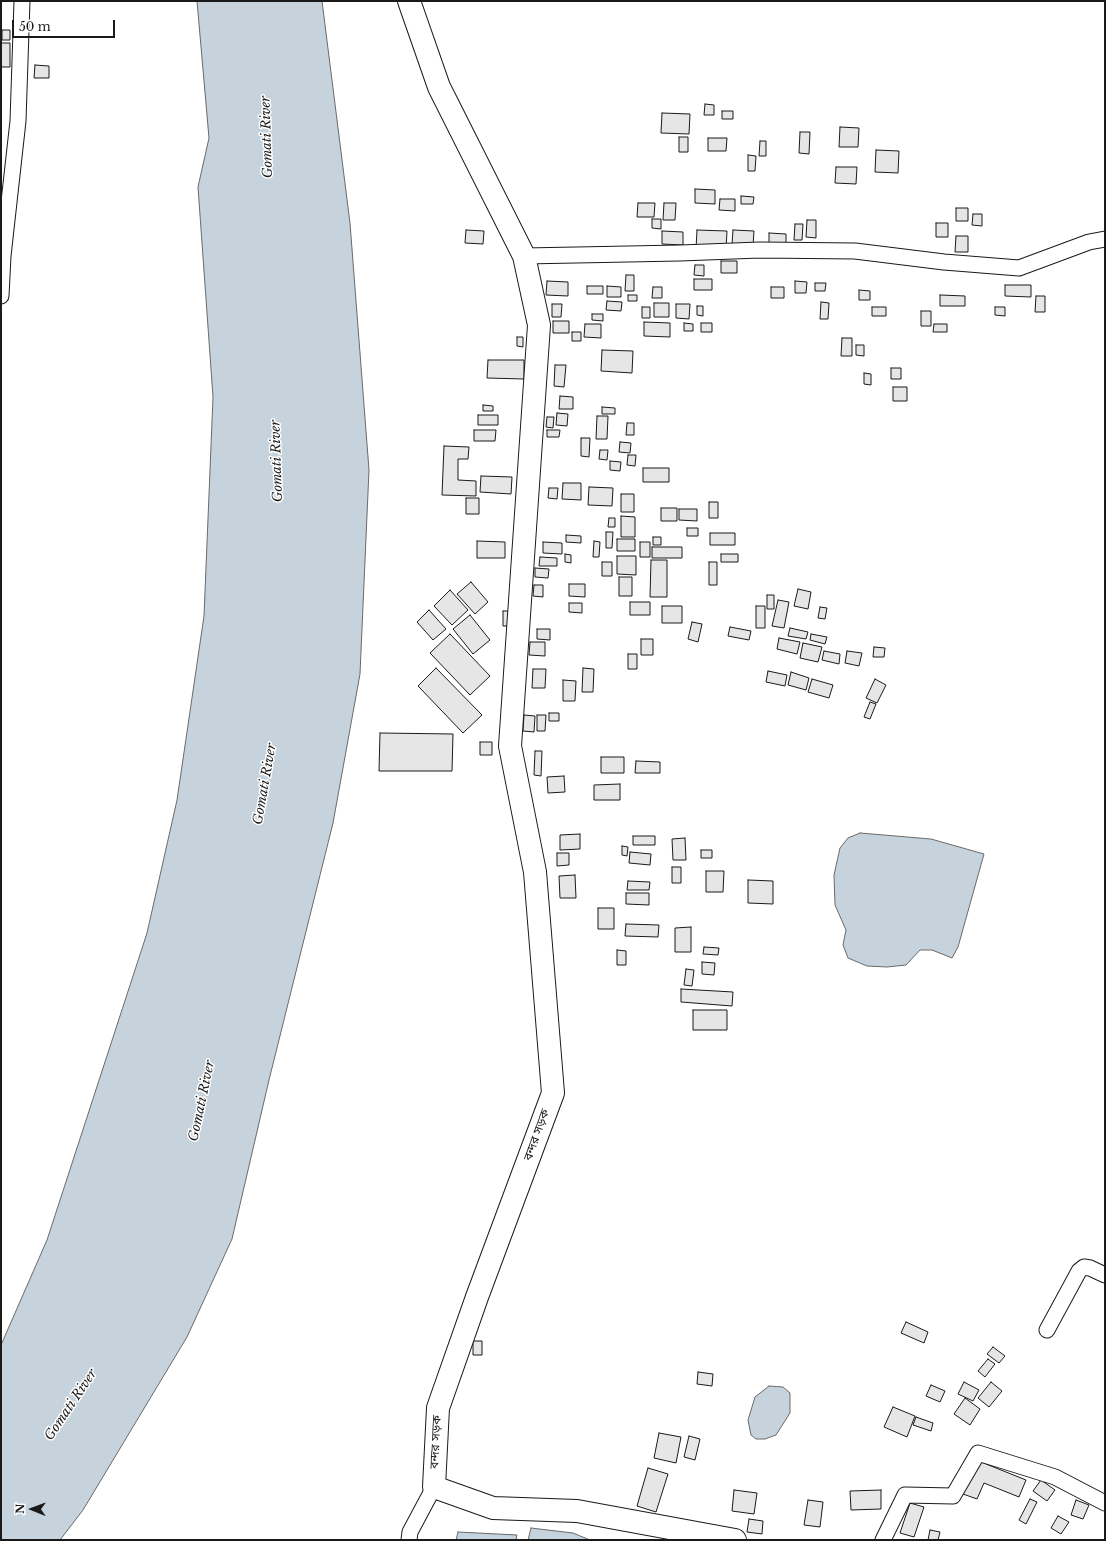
<!DOCTYPE html>
<meta charset="utf-8">
<style>
body{margin:0}
#map{position:relative;width:1106px;height:1541px;overflow:hidden;background:#fff;font-family:"Libre Baskerville",serif}
canvas{display:block}
.frame{position:absolute;inset:0;border:2px solid #1a1a1a;pointer-events:none}
.north{position:absolute;left:12px;top:1489px;width:40px;height:40px;-webkit-text-stroke:3px #fff;paint-order:stroke;rotate:271deg;font-size:11px;font-weight:700;line-height:16px;text-align:center;color:#1a1a1a}
.north::after{content:'';display:block;margin:auto;width:14px;height:18px;background:#1a1a1a;clip-path:polygon(50% 0,100% 100%,50% 72%,0 100%)}
.scale{position:absolute;left:12px;top:20px;width:103px;height:18px;box-sizing:border-box;border:2px solid #1a1a1a;border-top:0;padding-left:5px;font-size:12px;line-height:14px;white-space:nowrap;color:#1a1a1a;-webkit-text-stroke:3px #fff;paint-order:stroke}
</style>
<div id="map">
<canvas width="1106" height="1541"></canvas>
<div class="frame"></div>
<div class="north">N</div>
<div class="scale">50 m</div>
</div>
<script>
const ctx = document.querySelector('canvas').getContext('2d');
ctx.lineJoin = 'round';
function paint(path, color) { ctx.fillStyle = color; ctx.fill(path, 'evenodd'); }
const shape = rows => new Path2D(rows.map(r => 'M' + r).join(''));
function stroke(path, color, width, dash) { ctx.strokeStyle = color; ctx.lineWidth = width; ctx.lineCap = dash ? 'butt' : 'round'; ctx.setLineDash(dash || []); ctx.stroke(path); }
function write(font, color, halo, rows, align = 'center') {
  ctx.font = font + ' "Libre Baskerville","Noto Sans Bengali",serif'; ctx.lineWidth = 3; ctx.setLineDash([]); ctx.textBaseline = 'middle'; ctx.strokeStyle = halo; ctx.fillStyle = color; for (const [text, x, y, turn = 0] of rows) {
    ctx.save(); ctx.translate(x, y); ctx.rotate((+turn || 0) * Math.PI / 180); ctx.textAlign = isNaN(turn) ? turn : align; if (halo) ctx.strokeText(text, 0, 0); ctx.fillText(text, 0, 0); ctx.restore();
  }
}
const water = shape([
 [197,1,322,1,350,223,369,470,360,674,333,823,269,1080,232,1239,187,1337,83,1510,60,1540,1,1540,1,1345,47,1240,147,933,177,800,204,616,213,397,198,187,209,138,197,1],
 [860,833,931,839,984,854,958,947,952,958,932,950,920,950,906,965,887,967,867,966,848,958,843,945,846,930,835,905,834,875,840,848,848,838,860,833],
 [769,1386,783,1387,790,1393,790,1413,776,1435,765,1439,756,1439,751,1435,748,1420,755,1397,769,1386],
 [531,1528,573,1533,590,1540,528,1540,531,1528],
 [458,1532,517,1535,516,1540,456,1540,458,1532]
]);
paint(water, '#c6d2dc');
stroke(water, '#6a6a6a', 1);
const building = shape([
 [2,30,10,30,10,40,2,40,2,30],
 [1,43,10,43,10,67,1,67,1,43],
 [35,65,49,66,49,78,34,78,35,65],
 [705,104,714,105,714,115,704,115,705,104],
 [722,111,733,111,733,119,722,119,722,111],
 [662,113,690,114,689,134,661,133,662,113],
 [840,127,859,128,858,147,839,147,840,127],
 [800,132,810,132,809,154,799,153,800,132],
 [679,137,688,137,688,152,679,152,679,137],
 [708,138,727,138,726,151,708,151,708,138],
 [760,141,766,141,766,156,759,156,760,141],
 [876,150,899,151,898,173,875,172,876,150],
 [748,155,756,156,755,171,748,171,748,155],
 [836,167,857,167,856,184,835,183,836,167],
 [695,189,715,190,715,204,695,203,695,189],
 [741,196,754,197,753,204,741,204,741,196],
 [720,199,735,199,735,211,719,210,720,199],
 [638,203,655,203,654,217,637,217,638,203],
 [664,203,676,203,675,220,663,220,664,203],
 [956,208,968,208,968,221,956,221,956,208],
 [973,214,982,214,982,226,972,225,973,214],
 [652,219,661,219,661,229,652,228,652,219],
 [807,220,816,220,816,238,806,237,807,220],
 [936,223,948,223,948,237,936,237,936,223],
 [795,224,803,224,802,240,794,240,795,224],
 [466,230,484,231,483,244,465,243,466,230],
 [697,230,727,231,726,250,696,249,697,230],
 [733,230,754,231,753,246,732,245,733,230],
 [662,231,683,232,683,245,662,244,662,231],
 [769,233,786,234,786,245,769,244,769,233],
 [956,236,968,236,968,252,955,252,956,236],
 [721,261,737,261,737,273,721,273,721,261],
 [695,265,704,265,704,276,694,275,695,265],
 [626,275,634,275,634,291,625,291,626,275],
 [694,279,712,279,712,290,694,290,694,279],
 [547,281,568,282,568,296,546,295,547,281],
 [795,281,807,282,806,293,795,293,795,281],
 [815,283,826,283,825,291,815,291,815,283],
 [1005,285,1031,285,1031,297,1005,296,1005,285],
 [587,286,603,286,603,294,587,294,587,286],
 [607,286,621,287,621,297,607,297,607,286],
 [653,287,662,287,662,298,652,298,653,287],
 [771,287,784,287,784,298,771,298,771,287],
 [859,290,870,291,870,300,859,300,859,290],
 [628,295,637,295,637,301,628,301,628,295],
 [940,295,965,296,965,306,940,306,940,295],
 [1036,296,1045,296,1045,312,1035,312,1036,296],
 [607,301,622,302,621,311,606,310,607,301],
 [821,302,829,303,828,319,820,319,821,302],
 [654,303,669,303,669,317,654,317,654,303],
 [552,304,562,304,561,317,552,317,552,304],
 [676,304,690,304,689,319,676,318,676,304],
 [697,306,703,306,703,316,697,315,697,306],
 [642,307,650,307,650,318,642,318,642,307],
 [872,307,886,307,886,316,872,316,872,307],
 [995,307,1005,307,1005,316,995,315,995,307],
 [921,311,931,311,931,326,921,326,921,311],
 [592,314,603,314,603,321,592,320,592,314],
 [553,321,569,321,569,333,553,333,553,321],
 [644,322,670,323,670,337,644,336,644,322],
 [684,323,693,324,693,331,684,331,684,323],
 [701,323,712,323,712,332,701,332,701,323],
 [585,324,601,324,601,338,584,337,585,324],
 [934,324,947,324,947,332,933,332,934,324],
 [572,332,581,332,581,341,572,341,572,332],
 [517,337,523,337,523,347,517,346,517,337],
 [842,338,852,338,852,356,841,356,842,338],
 [856,345,864,345,864,356,856,355,856,345],
 [602,350,633,351,632,373,601,371,602,350],
 [488,360,524,360,524,379,487,378,488,360],
 [555,365,566,365,564,387,554,386,555,365],
 [891,368,901,368,901,379,891,379,891,368],
 [864,373,871,374,871,385,864,384,864,373],
 [893,387,907,387,907,401,893,401,893,387],
 [560,396,573,397,573,409,559,409,560,396],
 [483,405,493,406,493,411,483,411,483,405],
 [602,407,615,408,615,414,602,414,602,407],
 [557,413,568,414,567,426,556,425,557,413],
 [478,415,498,415,498,425,478,425,478,415],
 [597,416,608,416,607,439,596,439,597,416],
 [547,417,554,417,553,428,546,427,547,417],
 [627,423,634,423,634,435,626,435,627,423],
 [474,430,496,430,495,441,474,441,474,430],
 [547,430,560,430,559,437,547,437,547,430],
 [581,438,590,438,589,457,581,456,581,438],
 [620,442,631,443,630,453,619,452,620,442],
 [444,446,469,447,468,459,458,459,458,480,476,481,476,496,442,495,444,446],
 [600,450,608,450,607,460,599,459,600,450],
 [628,455,636,455,635,466,627,465,628,455],
 [610,461,621,462,620,471,610,470,610,461],
 [643,468,669,468,669,482,643,482,643,468],
 [481,476,512,477,511,494,480,492,481,476],
 [563,483,581,483,581,500,562,499,563,483],
 [589,487,613,488,612,506,588,505,589,487],
 [549,488,558,488,557,499,548,498,549,488],
 [621,494,634,494,634,512,621,512,621,494],
 [466,498,479,498,479,514,466,514,466,498],
 [709,502,718,502,718,518,709,518,709,502],
 [661,508,677,508,677,521,661,521,661,508],
 [679,509,697,509,697,521,679,520,679,509],
 [621,516,635,517,635,537,621,537,621,516],
 [609,518,615,518,615,527,608,527,609,518],
 [687,528,698,528,698,536,687,536,687,528],
 [606,532,613,532,612,548,606,548,606,532],
 [710,533,735,533,735,545,710,545,710,533],
 [566,535,581,536,581,543,566,542,566,535],
 [653,537,661,537,661,545,653,545,653,537],
 [617,539,635,539,635,551,617,551,617,539],
 [477,541,505,542,505,558,477,558,477,541],
 [594,541,600,542,599,557,593,557,594,541],
 [543,542,562,543,562,554,543,553,543,542],
 [640,542,650,542,650,557,640,557,640,542],
 [652,547,682,547,682,558,652,558,652,547],
 [565,554,571,555,571,563,565,562,565,554],
 [721,554,738,554,738,562,721,562,721,554],
 [617,556,636,556,636,575,617,574,617,556],
 [540,557,557,558,557,566,539,566,540,557],
 [651,560,667,560,667,597,650,597,651,560],
 [602,562,612,562,612,576,602,576,602,562],
 [709,562,717,562,717,585,709,585,709,562],
 [535,568,549,569,548,578,535,577,535,568],
 [619,577,632,577,632,596,619,596,619,577],
 [471,582,488,602,475,614,457,594,471,582],
 [569,584,585,584,585,597,569,596,569,584],
 [534,585,543,585,543,597,533,596,534,585],
 [798,589,811,592,808,609,794,606,798,589],
 [450,590,468,610,452,625,434,606,450,590],
 [767,595,774,595,774,609,767,609,767,595],
 [778,600,789,602,784,628,772,626,778,600],
 [630,602,650,602,650,615,630,615,630,602],
 [569,603,582,603,582,613,569,612,569,603],
 [662,606,682,606,682,623,662,623,662,606],
 [756,606,765,606,765,628,756,628,756,606],
 [820,607,827,608,825,619,818,618,820,607],
 [429,610,446,629,433,640,417,622,429,610],
 [503,611,510,611,510,626,503,626,503,611],
 [470,615,490,640,473,654,453,629,470,615],
 [692,622,702,624,698,642,688,639,692,622],
 [730,627,751,631,749,640,728,636,730,627],
 [790,628,808,632,806,639,788,636,790,628],
 [537,629,550,629,550,640,537,639,537,629],
 [450,634,490,676,470,695,430,653,450,634],
 [811,634,827,637,825,644,810,640,811,634],
 [779,638,800,642,797,654,777,649,779,638],
 [641,639,653,639,653,655,641,655,641,639],
 [530,642,545,642,545,656,529,655,530,642],
 [803,643,822,647,818,662,800,658,803,643],
 [874,647,885,648,884,657,873,657,874,647],
 [824,651,840,654,839,664,822,660,824,651],
 [847,651,862,653,859,666,845,663,847,651],
 [628,654,637,654,637,669,628,669,628,654],
 [436,668,482,715,463,733,418,686,436,668],
 [583,668,594,669,593,692,582,692,583,668],
 [533,669,546,669,545,688,532,688,533,669],
 [768,671,787,675,785,686,766,682,768,671],
 [791,672,809,678,806,690,788,685,791,672],
 [812,679,833,685,829,698,808,692,812,679],
 [875,679,886,685,877,703,866,698,875,679],
 [563,680,576,681,575,701,563,701,563,680],
 [870,702,876,704,870,719,864,717,870,702],
 [549,713,559,713,559,721,549,721,549,713],
 [524,715,535,716,534,732,523,731,524,715],
 [537,715,546,715,545,731,537,731,537,715],
 [380,733,453,734,452,771,379,771,380,733],
 [480,742,492,742,492,755,480,755,480,742],
 [535,751,542,751,541,776,534,775,535,751],
 [601,757,624,757,624,773,601,773,601,757],
 [636,761,660,762,660,773,635,773,636,761],
 [564,776,565,792,548,793,547,777,564,776],
 [620,784,620,800,594,800,594,785,620,784],
 [580,834,580,849,560,850,560,835,580,834],
 [633,836,655,836,655,845,633,845,633,836],
 [685,838,686,860,673,860,672,839,685,838],
 [622,846,628,847,627,856,622,855,622,846],
 [701,850,712,850,712,858,701,858,701,850],
 [630,852,651,854,650,865,629,863,630,852],
 [557,853,569,853,569,865,557,866,557,853],
 [672,867,681,867,681,883,672,883,672,867],
 [706,871,724,871,723,892,706,892,706,871],
 [575,875,576,898,560,898,559,876,575,875],
 [748,880,773,881,773,904,748,903,748,880],
 [628,881,650,882,649,890,627,890,628,881],
 [626,893,649,893,649,905,626,904,626,893],
 [598,908,614,908,614,929,598,929,598,908],
 [626,924,659,925,658,937,625,936,626,924],
 [691,927,691,952,675,952,675,928,691,927],
 [704,947,719,948,718,955,703,954,704,947],
 [617,950,626,951,626,965,617,965,617,950],
 [702,962,715,963,714,975,702,974,702,962],
 [686,969,694,970,692,986,684,985,686,969],
 [681,989,733,992,732,1006,681,1002,681,989],
 [693,1010,727,1010,727,1030,693,1030,693,1010],
 [906,1322,928,1332,924,1343,901,1333,906,1322],
 [473,1341,482,1341,482,1355,473,1355,473,1341],
 [993,1347,1005,1356,999,1363,987,1354,993,1347],
 [988,1359,995,1364,985,1377,978,1371,988,1359],
 [698,1372,713,1374,712,1386,697,1384,698,1372],
 [964,1382,979,1390,973,1401,958,1394,964,1382],
 [991,1382,1002,1391,989,1407,978,1398,991,1382],
 [931,1385,945,1391,940,1402,926,1396,931,1385],
 [965,1398,980,1409,970,1425,954,1414,965,1398],
 [893,1407,915,1416,907,1437,884,1427,893,1407],
 [916,1417,933,1423,931,1431,913,1425,916,1417],
 [659,1433,681,1437,676,1463,654,1458,659,1433],
 [689,1436,700,1439,695,1460,684,1457,689,1436],
 [976,1460,1026,1480,1019,1497,984,1483,977,1499,963,1494,976,1460],
 [648,1468,668,1474,656,1512,637,1506,648,1468],
 [1041,1480,1055,1490,1047,1501,1033,1491,1041,1480],
 [734,1490,757,1493,754,1514,732,1511,734,1490],
 [881,1490,881,1509,851,1510,850,1491,881,1490],
 [1030,1499,1037,1502,1026,1524,1019,1520,1030,1499],
 [808,1500,823,1502,820,1527,804,1525,808,1500],
 [1076,1500,1089,1505,1083,1519,1071,1515,1076,1500],
 [910,1503,924,1507,914,1537,900,1533,910,1503],
 [1058,1516,1069,1522,1061,1534,1051,1528,1058,1516],
 [749,1519,763,1521,762,1534,747,1532,749,1519],
 [930,1530,940,1532,938,1540,928,1540,930,1530]
]);
paint(building, '#e6e6e6');
stroke(building, '#1a1a1a', 1);
const minor = shape([
 [524,256,680,253,760,250,855,251,944,262,1019,268,1089,242,1105,239],
 [1,296,3,256,18,121,22,1],
 [1047,1330,1079,1271,1084,1267,1090,1268,1105,1275],
 [409,1540,410,1532,434,1487],
 [883,1540,905,1495,953,1496,978,1453,1055,1477,1105,1503]
]);
const highway = shape([
 [409,1,439,87,524,256,539,325,510,746,535,872,553,1093,477,1297,438,1408,434,1487,493,1508,577,1511,735,1540]
]);
stroke(minor, '#1a1a1a', 17);
stroke(highway, '#1a1a1a', 24);
stroke(minor, '#fff', 15);
stroke(highway, '#fff', 22);
write('12px', '#1a1a1a', '#fff', [
 ["বন্দর সড়ক",537,1135,-70],
 ["বন্দর সড়ক",436,1442,-87]
]);
write('italic 13px', '#1a1a1a', '#fff', [
 ["Gomati River",267,137,-92],
 ["Gomati River",277,461,-92],
 ["Gomati River",265,784,-80],
 ["Gomati River",202,1101,-78],
 ["Gomati River",71,1405,-56]
]);
</script>
